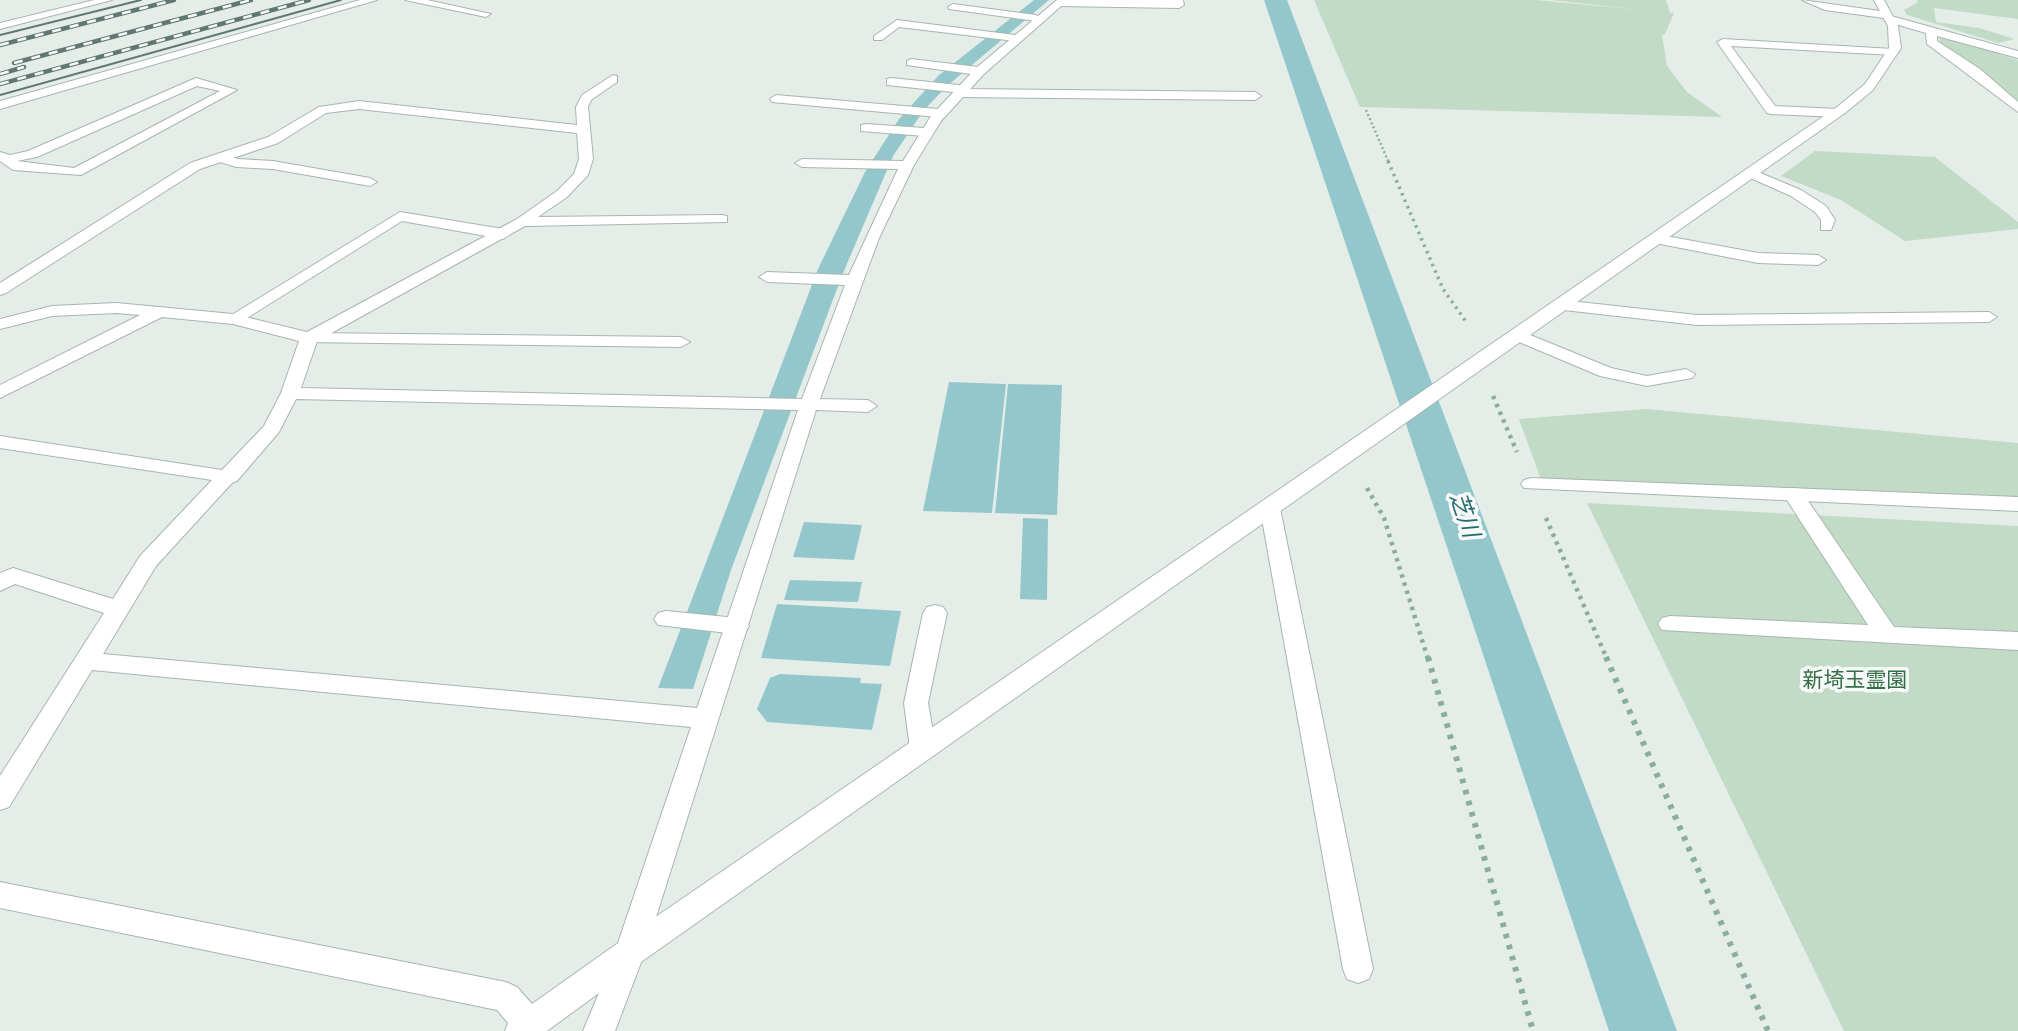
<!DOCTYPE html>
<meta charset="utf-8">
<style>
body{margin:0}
canvas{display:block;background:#e5ede9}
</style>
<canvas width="2018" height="1031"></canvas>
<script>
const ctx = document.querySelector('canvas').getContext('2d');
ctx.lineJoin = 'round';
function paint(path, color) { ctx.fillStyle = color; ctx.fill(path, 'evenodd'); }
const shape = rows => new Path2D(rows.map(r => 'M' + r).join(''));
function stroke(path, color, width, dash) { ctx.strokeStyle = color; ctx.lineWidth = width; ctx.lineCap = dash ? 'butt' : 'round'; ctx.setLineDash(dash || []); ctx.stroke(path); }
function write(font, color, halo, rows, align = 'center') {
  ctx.font = font + ' Cabin,"Noto Sans JP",sans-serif'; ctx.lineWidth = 7; ctx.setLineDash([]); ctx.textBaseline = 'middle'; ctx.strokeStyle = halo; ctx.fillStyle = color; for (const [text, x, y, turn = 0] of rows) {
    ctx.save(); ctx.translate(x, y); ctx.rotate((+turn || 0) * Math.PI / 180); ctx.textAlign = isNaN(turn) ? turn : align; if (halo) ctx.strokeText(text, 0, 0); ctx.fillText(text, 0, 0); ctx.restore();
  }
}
paint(shape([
 [1314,0,1536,0,1641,10,1551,0,1666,0,1670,13,1674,13,1665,34,1662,35,1667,66,1687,92,1722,117,1360,107],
 [1917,0,2018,0,2018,19,1934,8,1936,22,1979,28,2015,39,1998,43,1907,15,1904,10,1917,3],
 [1939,35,2018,60,2018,102,1940,43],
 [1815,151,1935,157,2018,222,2018,229,1905,241,1841,200,1781,176],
 [1646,409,2018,443,2018,498,1541,480,1519,419],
 [1587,503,2018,526,2018,1031,1844,1031]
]), '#c1dbc6');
paint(shape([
 [1034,0,1049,0,947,86,924,110,893,156,843,273,731,570,693,689,658,688,818,269,865,172,899,119,939,75],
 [1264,0,1287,0,1677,1031,1609,1031],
 [949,382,1006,384,992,513,923,511],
 [1008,384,1062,385,1057,515,995,513],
 [1023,518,1048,519,1047,600,1020,599],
 [804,522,862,525,854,560,793,557],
 [790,580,862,582,858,602,784,600],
 [777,604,901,611,890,666,761,658],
 [780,674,861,678,860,683,882,684,872,730,767,722,757,709,770,678]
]), '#94c7cb');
const lane = shape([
 [405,0,427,0,491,14,486,17,405,0],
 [1058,0,1183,0,1184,5,1179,8,1059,6,1054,3,1058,0],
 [953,4,1036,15,1041,18,1036,21,949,9,948,7,953,4],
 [897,20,1015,35,1021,38,1015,41,899,27,882,40,874,40,874,36,897,20],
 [1723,39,1893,49,1899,52,1893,55,1731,46,1775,106,1838,109,1844,113,1838,117,1771,114,1767,113,1717,42,1723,39],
 [911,59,978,67,984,71,978,75,907,65,907,61,911,59],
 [891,78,959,85,965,89,1255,92,1261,96,1255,100,958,97,953,92,887,85,887,79,891,78],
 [776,95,938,109,944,113,938,117,772,102,770,99,776,95],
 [866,124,924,128,931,132,924,136,861,131,861,125,866,124],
 [222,154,238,159,273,161,370,178,377,182,370,186,273,169,236,167,217,161,217,155,222,154],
 [1751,169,1801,190,1826,206,1835,220,1831,230,1821,230,1821,220,1815,212,1791,196,1746,176,1744,173,1751,169],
 [400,212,503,229,511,234,503,239,402,221,239,323,233,324,225,319,400,212],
 [1655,234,1758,253,1818,255,1826,260,1818,265,1758,263,1650,242,1650,236,1655,234],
 [1561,300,1697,315,1989,312,1997,317,1989,322,1697,325,1555,309,1553,305,1561,300],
 [1518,330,1611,368,1647,376,1686,369,1695,374,1692,378,1647,386,1600,376,1512,339,1509,335,1518,330],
 [309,333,681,337,690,342,681,347,303,342,300,338,303,334,309,333],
 [1793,488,1800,489,1894,627,2018,632,2018,650,1662,630,1658,624,1662,618,1670,616,1868,625,1783,494,1793,488],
 [935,605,943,607,947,613,928,703,936,749,932,756,923,759,914,756,910,749,904,703,923,613,927,607,935,605],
 [666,611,737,618,745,620,749,626,745,632,737,634,658,625,654,619,658,613,666,611]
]);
const street = shape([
 [94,0,112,0,0,29,0,23,94,0],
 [360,0,377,0,0,109,0,101,360,0],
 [1057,0,1068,0,984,74,941,121,914,165,879,238,820,399,868,400,877,406,868,412,816,410,645,952,615,1031,583,1031,599,993,547,1031,505,1031,508,1023,497,1010,0,908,0,882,506,982,517,987,532,1004,618,943,691,727,92,670,9,807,0,810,0,776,104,613,15,584,0,591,0,573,13,568,113,599,140,556,212,480,0,448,0,436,222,470,264,426,281,393,299,341,233,324,162,317,0,398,0,385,140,315,116,313,52,316,0,329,0,319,52,306,116,303,233,314,307,332,517,219,557,191,574,174,579,159,577,133,359,109,326,113,278,143,200,169,6,293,0,295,0,283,190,163,268,137,319,107,359,101,577,125,576,107,582,95,613,75,617,76,617,82,591,100,588,107,593,159,588,175,567,197,538,217,722,215,727,216,727,222,525,226,317,341,301,388,802,399,845,285,767,282,759,277,767,272,849,275,898,169,802,167,795,163,802,159,903,161,931,116,976,68,1057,0],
 [296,399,798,410,697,708,103,654,156,566,232,483,237,481,279,432,296,399],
 [1802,0,1887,12,1891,16,2018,51,2018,58,1937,36,1937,41,1980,69,2018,102,2018,112,1927,44,1926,33,1885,21,1884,18,1825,10,1802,0],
 [196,78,237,90,81,175,13,170,0,161,0,152,10,155,28,151,196,78],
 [197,86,220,91,74,168,17,161,37,157,197,86],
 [1531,478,2018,497,2018,511,1524,488,1521,484,1524,480,1531,478],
 [1270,501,1280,508,1373,969,1369,979,1358,983,1347,979,1343,969,1260,508,1270,501]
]);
const secondary = shape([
 [1874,0,1884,0,1898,26,1901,48,1873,90,1845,113,641,962,630,966,619,962,615,952,619,942,1837,107,1865,84,1889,48,1888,26,1874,0]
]);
stroke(lane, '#a8b5af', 2);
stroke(street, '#a8b5af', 2);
stroke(secondary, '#a5b7af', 2);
stroke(shape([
 [1366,110,1389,163]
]), '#89ad9f', 2.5, [2, 2.5]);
stroke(shape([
 [1388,161,1443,289,1467,323]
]), '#89ad9f', 3.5, [2.5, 4.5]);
stroke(shape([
 [1493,396,1517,452],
 [1367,488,1384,518,1428,659],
 [1546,518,1607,659]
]), '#89ad9f', 4.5, [3.5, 5]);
stroke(shape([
 [1428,657,1533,1031],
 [1606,657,1768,1031]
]), '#89ad9f', 6, [4.5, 7]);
paint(lane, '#fff');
paint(street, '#fff');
paint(secondary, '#fff');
stroke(shape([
 [0,35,141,0],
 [0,95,341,0]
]), '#617870', 2);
const rail = shape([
 [0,45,174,0],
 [14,63,251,0],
 [0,74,24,67],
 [0,84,309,0]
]);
stroke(rail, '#617870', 4.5);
stroke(rail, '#f6f9f7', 2.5, [9]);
write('21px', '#356f47', '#f6f9f7', [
 ["新埼玉霊園",1855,681]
]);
write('italic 23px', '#276b72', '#f6f9f7', [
 ["芝川",1464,515,71]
]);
</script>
